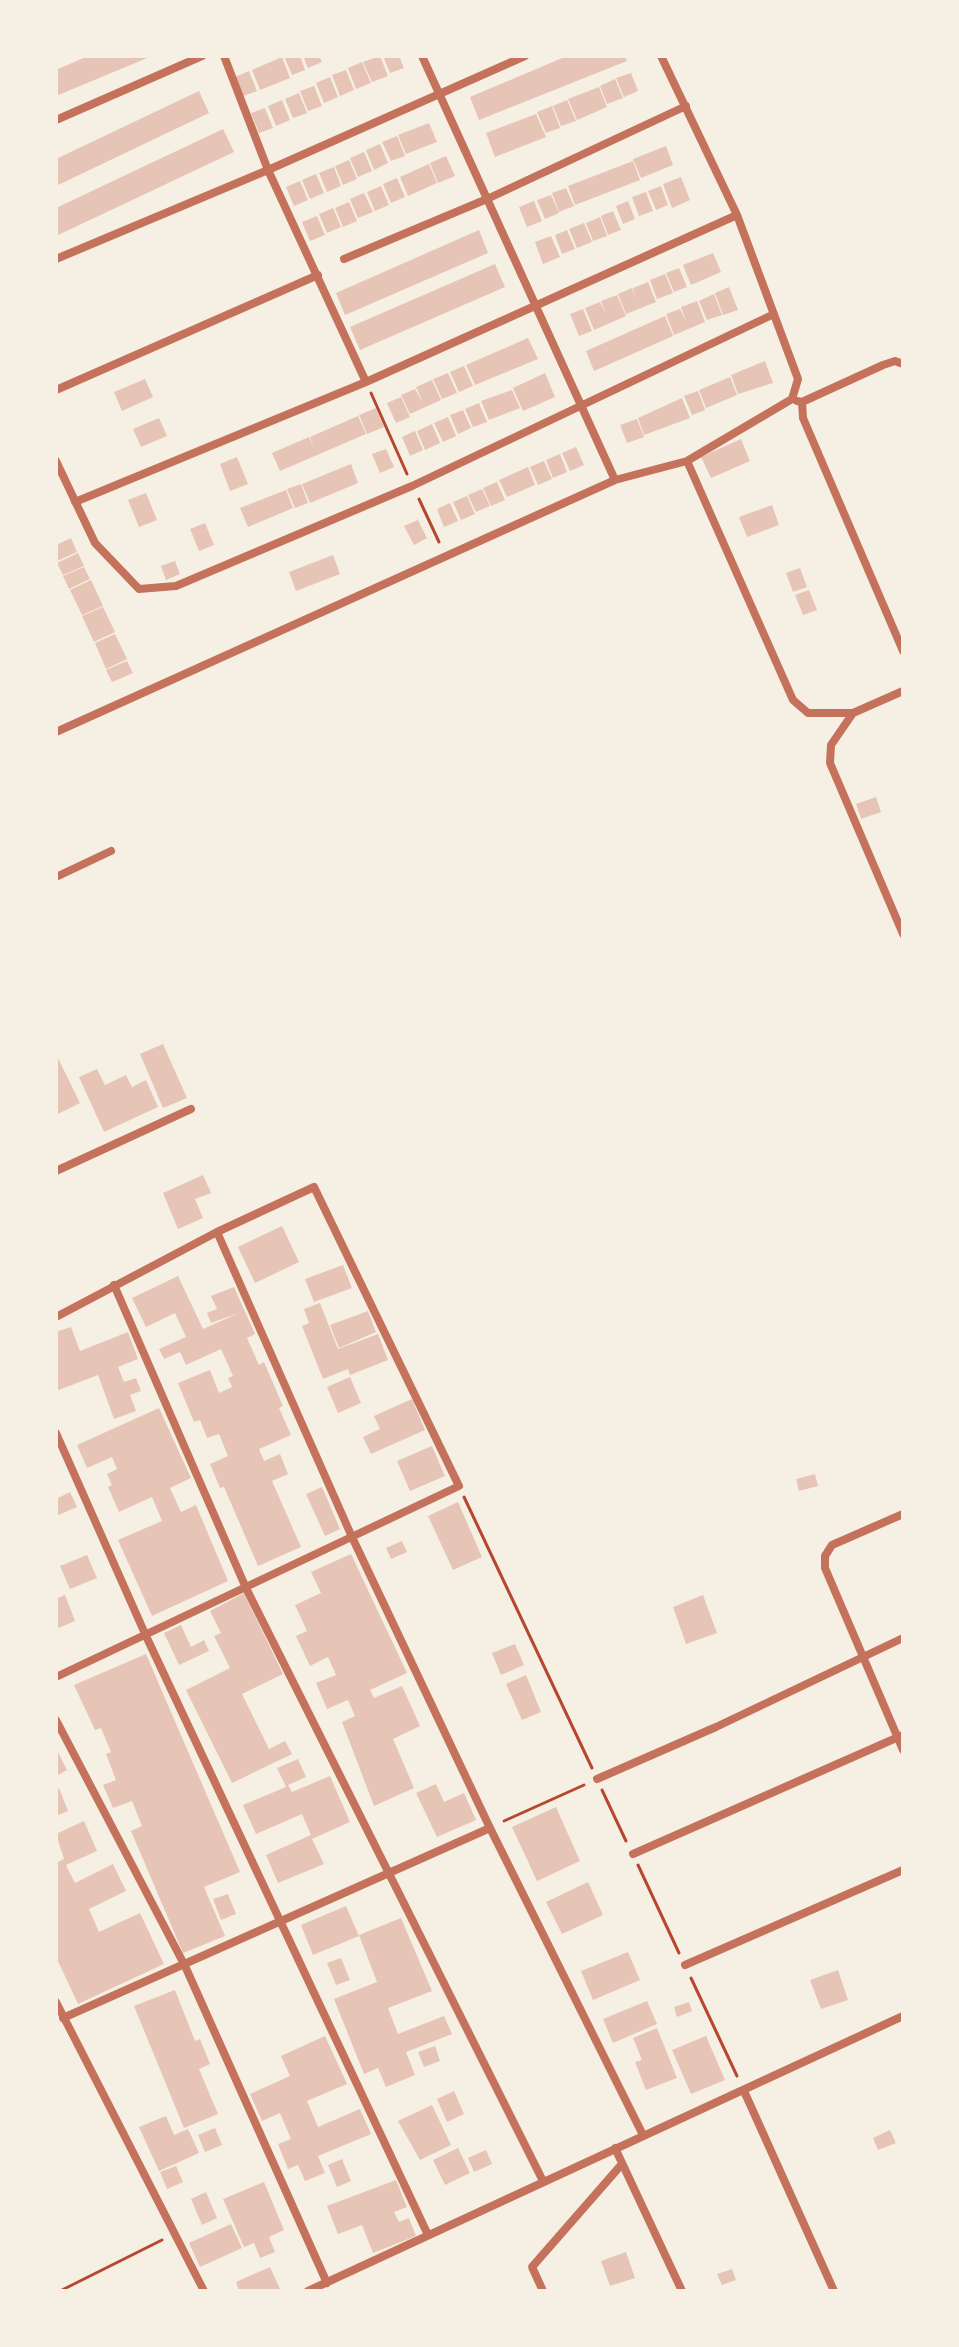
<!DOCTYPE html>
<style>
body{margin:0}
#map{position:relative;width:959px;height:2347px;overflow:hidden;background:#f6efe4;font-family:"Sofia Sans Condensed",sans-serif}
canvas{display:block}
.frame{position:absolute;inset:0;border:58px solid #f6efe4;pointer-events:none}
</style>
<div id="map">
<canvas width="959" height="2347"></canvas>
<div class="frame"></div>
</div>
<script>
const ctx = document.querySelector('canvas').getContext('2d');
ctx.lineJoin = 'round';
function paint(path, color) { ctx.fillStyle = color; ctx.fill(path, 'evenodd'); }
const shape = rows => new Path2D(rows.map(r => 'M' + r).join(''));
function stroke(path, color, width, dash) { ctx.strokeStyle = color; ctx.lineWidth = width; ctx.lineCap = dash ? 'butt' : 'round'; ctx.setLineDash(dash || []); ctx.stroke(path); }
paint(shape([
 [88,56,152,56,56,96,56,70],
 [284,56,300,56,305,70,292,75],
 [303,56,319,56,322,62,308,68],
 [380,56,388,76,372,82,363,62],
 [383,56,399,56,404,68,390,73],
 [567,56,625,56,627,61,479,120,470,97],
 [282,57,290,78,260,90,252,70],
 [362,62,371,83,356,89,348,68],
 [346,70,354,90,340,96,332,75],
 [249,71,257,91,243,96,235,77],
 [631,73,638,91,624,97,616,78],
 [330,77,338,97,324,103,316,83],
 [615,79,623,98,607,104,600,86],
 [314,86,322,106,308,111,300,91],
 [599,87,607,107,577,120,568,99],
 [199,91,209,113,56,186,56,159],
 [299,93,307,113,293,118,285,99],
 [282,100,290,120,276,126,268,106],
 [567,100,576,121,561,126,553,106],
 [552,106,560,128,546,133,537,112],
 [265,108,273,128,259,133,251,113],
 [536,114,546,137,495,157,486,133],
 [429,123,437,142,406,154,398,135],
 [223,129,234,152,56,236,56,208],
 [397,136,405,156,391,161,382,142],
 [380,144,388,163,374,170,366,150],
 [666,146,673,165,641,178,633,159],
 [364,152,372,171,358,177,350,158],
 [446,156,455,176,438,183,430,163],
 [349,160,357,179,343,185,335,166],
 [633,161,640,180,575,205,568,186],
 [429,164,437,183,408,196,400,177],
 [334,167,341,186,327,192,319,173],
 [316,174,324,193,310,199,302,180],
 [681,177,690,200,672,208,663,184],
 [397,178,405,197,391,203,383,184],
 [300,181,308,200,294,206,286,187],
 [381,186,389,205,375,211,367,192],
 [661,186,668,205,656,210,648,191],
 [566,188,574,206,559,212,552,193],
 [646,192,653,211,639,216,632,197],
 [364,193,373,212,358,218,350,199],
 [551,195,559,213,545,219,537,200],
 [534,201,542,221,527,227,519,207],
 [628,201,635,219,623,224,616,206],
 [349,202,357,221,343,227,335,208],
 [333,208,341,227,327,233,319,214],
 [613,211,621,230,608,235,601,216],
 [317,216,325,235,310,241,302,222],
 [600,217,607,236,593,241,586,223],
 [584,223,592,242,577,248,569,229],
 [479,230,488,253,345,315,336,293],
 [567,230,575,249,562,254,555,235],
 [551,236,560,257,543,264,535,242],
 [713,253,721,272,691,285,683,265],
 [495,264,505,287,360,350,350,327],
 [679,268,687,287,674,292,666,273],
 [665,274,673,293,657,299,650,280],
 [648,282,656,302,626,314,618,294,632,288,636,299,633,288],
 [729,287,738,310,723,315,715,293],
 [714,294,722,315,707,320,699,301],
 [617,295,626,316,594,330,585,308,600,302,606,314,601,301],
 [697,301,705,322,674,335,666,314,680,309,686,321,681,307],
 [583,309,592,331,579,336,570,314],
 [665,316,673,336,594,371,586,351],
 [528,338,538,359,475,385,466,365],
 [765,361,773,383,738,394,731,375],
 [464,366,473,386,459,392,450,372],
 [448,373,457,393,442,399,433,379],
 [545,373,555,397,523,411,513,388],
 [730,377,737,395,706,408,699,390],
 [145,379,153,397,122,411,114,392],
 [432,380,441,400,410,414,401,395,415,389,423,403,416,387],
 [512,390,520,408,489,420,481,401],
 [698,391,705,410,692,415,684,396],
 [401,397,410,417,396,423,387,403],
 [682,398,690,418,644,435,638,418],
 [479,403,487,422,473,427,465,409],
 [376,408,384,427,367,434,359,415],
 [463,410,471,428,458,434,450,415],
 [358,416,366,434,280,471,272,453,309,437,314,448,310,437],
 [448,417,456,436,443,442,434,423],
 [159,418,167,436,141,447,133,429],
 [637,419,644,437,627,443,620,425],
 [432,424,440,443,425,450,417,431],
 [415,431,423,450,410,456,402,437],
 [741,439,750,461,711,478,701,457],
 [576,447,584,465,570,471,562,453],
 [386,449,394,467,380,473,372,454],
 [560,454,567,472,553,478,546,460],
 [237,457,248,484,230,491,220,464],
 [544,461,552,479,538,485,530,467],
 [351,464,358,483,310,503,302,484],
 [528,467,535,485,507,497,499,480],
 [497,482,505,500,491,506,483,488],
 [301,484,308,503,295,508,287,489],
 [482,489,490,506,476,512,468,495],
 [286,490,293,508,248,527,240,508],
 [146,493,157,520,139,527,128,500],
 [467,496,475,514,461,520,453,502],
 [450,503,458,521,444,527,437,509],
 [772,505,779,525,747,537,739,517],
 [418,520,427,538,414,545,404,526],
 [205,523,214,545,199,551,190,529],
 [71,538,77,552,57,561,56,545],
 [78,553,84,566,63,575,57,563],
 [333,555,340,574,296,591,289,572],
 [175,561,180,574,166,580,161,566],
 [84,567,90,579,69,589,63,576],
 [800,568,807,587,793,592,786,573],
 [91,580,103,606,82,615,70,590],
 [809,590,817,610,803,615,795,595],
 [103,607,115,632,94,642,82,616],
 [115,634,127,659,106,669,95,643],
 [127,661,133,673,112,682,106,670],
 [876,797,881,812,861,819,856,804],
 [163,1044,187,1098,163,1108,140,1054],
 [56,1054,80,1103,56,1115],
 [97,1069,105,1085,126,1075,132,1087,146,1080,158,1107,104,1132,79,1077],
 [203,1175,211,1193,195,1199,203,1218,178,1229,163,1193],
 [282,1226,299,1262,255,1283,238,1247],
 [343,1265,352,1288,314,1302,305,1279],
 [178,1276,203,1329,241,1312,211,1323,207,1313,217,1309,211,1296,234,1287,255,1334,247,1338,259,1365,264,1362,283,1406,279,1408,291,1435,259,1449,264,1461,280,1454,288,1474,272,1481,301,1547,258,1566,224,1487,220,1488,210,1464,228,1456,219,1434,207,1438,200,1420,194,1422,178,1383,210,1370,219,1393,232,1387,228,1378,233,1376,221,1349,186,1365,180,1352,164,1359,159,1349,186,1337,175,1313,146,1327,132,1298],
 [320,1303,338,1349,378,1334,388,1360,350,1375,348,1369,323,1379,302,1326,309,1323,304,1309],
 [368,1311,376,1332,339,1348,330,1325],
 [71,1327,80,1351,128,1332,138,1359,118,1367,124,1382,136,1378,141,1391,130,1395,136,1411,114,1419,98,1375,56,1391,56,1332],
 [350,1377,361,1403,338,1413,327,1387],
 [412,1399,425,1430,371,1454,363,1437,380,1429,374,1416],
 [159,1408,191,1478,170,1488,181,1512,196,1505,228,1581,152,1616,118,1540,162,1521,152,1497,119,1512,108,1487,112,1485,107,1474,117,1469,112,1457,87,1468,77,1445],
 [432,1446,445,1476,410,1491,397,1461],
 [815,1474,818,1486,799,1491,796,1479],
 [322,1487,340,1529,325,1536,306,1494],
 [70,1492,77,1507,56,1516,56,1499],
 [458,1502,482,1557,453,1570,428,1516],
 [402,1541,407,1552,391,1559,386,1548],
 [351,1554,407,1673,370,1690,374,1698,402,1686,420,1726,393,1739,414,1788,374,1806,342,1722,355,1716,348,1700,327,1709,316,1683,336,1675,328,1657,310,1666,296,1636,307,1631,295,1605,321,1593,311,1572],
 [87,1555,97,1578,70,1589,60,1566],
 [244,1593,283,1674,242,1694,269,1749,285,1741,292,1754,232,1783,186,1690,230,1668,214,1636,221,1633,210,1611],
 [65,1595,75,1621,56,1629,56,1599],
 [703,1595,717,1633,686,1644,673,1607],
 [181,1625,191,1647,204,1640,209,1651,179,1665,164,1633],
 [515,1644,524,1665,501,1675,492,1653],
 [146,1654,240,1872,204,1887,225,1936,183,1953,131,1831,142,1826,132,1801,113,1808,103,1785,116,1780,106,1754,111,1752,101,1728,95,1730,74,1685],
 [526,1675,541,1712,522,1720,506,1684],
 [56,1748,67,1770,56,1776],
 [298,1759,306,1777,288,1785,292,1792,330,1776,350,1822,312,1839,324,1864,278,1883,266,1855,311,1835,302,1814,256,1834,243,1805,286,1787,277,1768],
 [436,1784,444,1802,464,1793,476,1820,437,1837,416,1793],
 [59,1788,68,1811,56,1816,56,1790],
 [556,1807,580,1861,537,1881,512,1827],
 [84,1821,97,1851,66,1865,75,1883,113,1864,126,1891,89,1909,99,1932,140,1913,164,1964,78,2004,56,1957,56,1863,64,1859,56,1834],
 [588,1882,603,1915,562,1934,546,1902],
 [228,1894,236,1914,221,1920,213,1899],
 [346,1906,359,1936,313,1955,301,1925],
 [401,1918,432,1991,388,2008,398,2034,444,2016,452,2034,406,2052,415,2075,386,2087,378,2068,364,2074,334,1999,377,1982,359,1935],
 [628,1952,640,1980,593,2000,581,1971],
 [341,1958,350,1980,336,1985,327,1963],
 [838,1970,848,2000,821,2009,810,1980],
 [175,1990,195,2041,200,2039,210,2064,199,2069,218,2114,184,2128,134,2006],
 [647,2001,657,2024,613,2043,603,2019],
 [689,2002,692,2011,677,2017,674,2007],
 [657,2028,677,2078,646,2090,635,2062,642,2060,633,2038],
 [325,2036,347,2084,307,2101,318,2127,360,2109,371,2134,318,2156,325,2173,305,2181,298,2165,288,2169,278,2144,291,2139,280,2113,262,2121,250,2094,290,2076,281,2056],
 [706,2036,725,2080,691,2094,672,2050],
 [435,2046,440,2061,424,2067,418,2052],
 [454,2091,464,2114,447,2122,437,2099],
 [432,2105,451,2145,420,2160,398,2121],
 [166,2116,174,2135,188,2129,199,2153,159,2171,139,2127],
 [215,2128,222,2145,205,2152,198,2135],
 [890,2130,896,2143,878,2150,873,2138],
 [458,2148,470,2173,445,2185,433,2160],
 [486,2150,492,2164,474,2172,468,2158],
 [342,2159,351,2181,337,2187,328,2165],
 [176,2166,183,2182,167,2189,160,2172],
 [396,2180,407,2207,394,2212,399,2222,409,2218,416,2236,373,2253,362,2225,338,2234,327,2206],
 [264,2182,284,2230,269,2237,275,2252,260,2258,254,2243,244,2247,223,2199],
 [206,2192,217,2218,202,2225,191,2199],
 [231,2224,242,2248,200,2267,189,2243],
 [626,2252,635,2278,610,2286,601,2261],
 [270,2267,281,2291,239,2291,236,2282],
 [732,2269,736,2280,722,2285,717,2274]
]), '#e6c5b7');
stroke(shape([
 [371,393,407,474],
 [419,499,439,542],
 [464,1497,592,1768],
 [602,1790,626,1841],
 [504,1821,584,1785],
 [638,1865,679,1953],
 [691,1978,737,2076],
 [60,2291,162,2240]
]), '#b5482f', 3);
stroke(shape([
 [224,56,268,170,366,382],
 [422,56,615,480],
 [56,120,202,56],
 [56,259,268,170,525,56],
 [344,259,487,199,686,106],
 [56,390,318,275],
 [797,401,802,402,883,365,895,361,903,364],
 [802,402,803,418,903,651],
 [56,461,95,543,139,589,176,586,412,486,774,314],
 [687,461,793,700,808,713,853,713,903,691],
 [75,502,366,382,737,215],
 [853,713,831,745,830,763,903,934],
 [56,732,615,480,687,461,792,399,798,379,737,215,661,56],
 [56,877,111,851],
 [56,1171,191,1109],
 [217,1232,352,1537,490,1828,643,2135],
 [114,1285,246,1588,543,2181],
 [56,1317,217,1232,314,1187,459,1486,56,1677],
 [56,1433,146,1636,428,2235],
 [903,1514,832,1545,825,1556,825,1568,903,1750],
 [56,1720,185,1966,327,2283],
 [597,1779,716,1727,903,1638],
 [633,1854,903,1735],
 [685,1965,903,1870],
 [56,2002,204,2291],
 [63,2018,490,1828],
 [744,2091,834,2291],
 [615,2148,682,2291],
 [308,2291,903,2016],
 [543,2291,532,2267,622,2164]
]), '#c5725c', 8);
</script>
